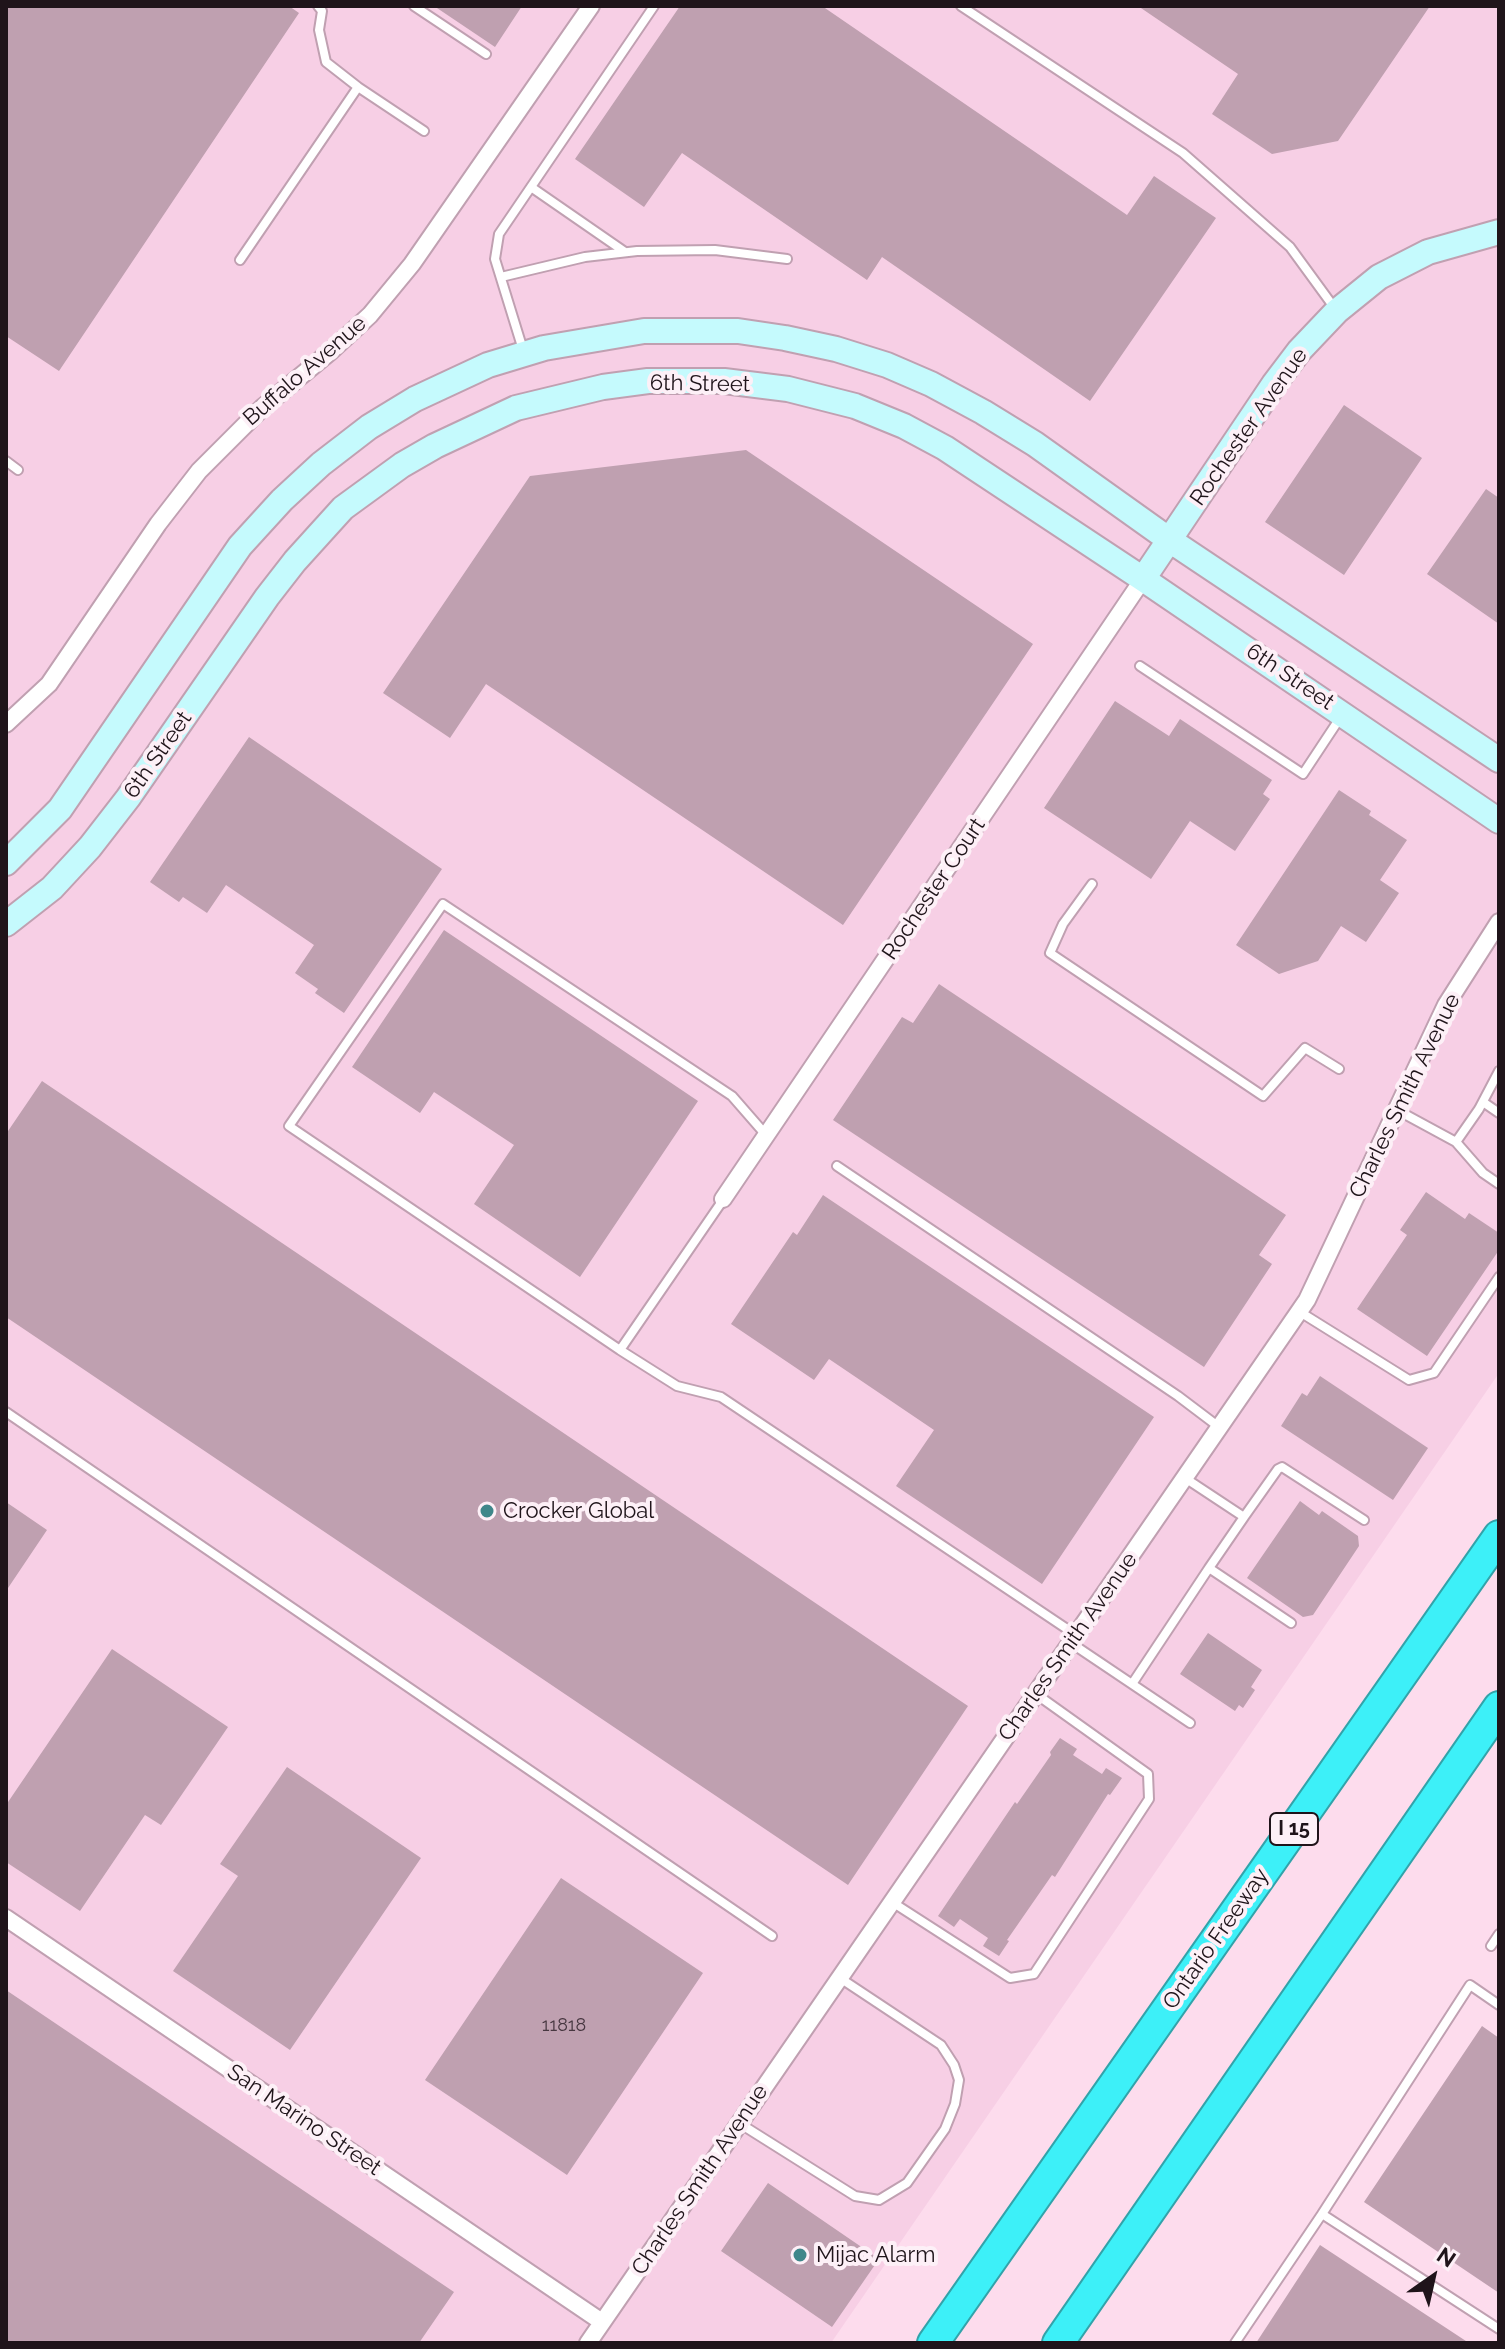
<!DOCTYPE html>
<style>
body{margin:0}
#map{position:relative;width:1505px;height:2349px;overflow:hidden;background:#fddced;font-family:Raleway,sans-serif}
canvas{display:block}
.frame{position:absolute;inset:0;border:8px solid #1f141a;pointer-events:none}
.north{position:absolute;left:1393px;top:2237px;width:80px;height:80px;-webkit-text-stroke:6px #fdf0f7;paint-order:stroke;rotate:34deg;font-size:22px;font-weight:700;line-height:32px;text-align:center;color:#1f141a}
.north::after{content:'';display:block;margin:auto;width:28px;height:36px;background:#1f141a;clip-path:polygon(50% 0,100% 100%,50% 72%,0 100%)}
</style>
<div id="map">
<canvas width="1505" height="2349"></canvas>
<div class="frame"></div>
<div class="north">N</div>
</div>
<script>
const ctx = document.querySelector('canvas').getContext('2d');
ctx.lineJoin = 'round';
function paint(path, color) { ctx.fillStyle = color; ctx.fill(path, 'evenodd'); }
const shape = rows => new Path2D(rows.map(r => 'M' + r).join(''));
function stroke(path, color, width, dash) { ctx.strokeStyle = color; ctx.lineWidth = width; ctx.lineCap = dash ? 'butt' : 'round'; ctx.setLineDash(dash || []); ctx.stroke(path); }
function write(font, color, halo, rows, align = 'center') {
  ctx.font = font + ' Raleway,sans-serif'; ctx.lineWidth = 8; ctx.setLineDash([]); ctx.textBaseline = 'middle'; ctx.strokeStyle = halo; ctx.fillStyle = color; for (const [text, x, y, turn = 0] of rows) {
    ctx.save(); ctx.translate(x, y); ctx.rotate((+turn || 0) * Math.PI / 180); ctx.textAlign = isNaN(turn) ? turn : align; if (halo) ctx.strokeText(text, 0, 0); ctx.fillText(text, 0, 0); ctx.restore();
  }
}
paint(shape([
 [6,6,1499,6,1499,1373,831,2343,6,2343]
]), '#f7cfe5');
paint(shape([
 [6,6,289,6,299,13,59,371,6,336],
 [434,6,522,6,495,47],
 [680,6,822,6,1127,215,1154,176,1216,218,1090,401,882,257,867,280,682,153,644,207,575,159],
 [1138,6,1430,6,1338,141,1272,154,1212,114,1238,74],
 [1344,405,1422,458,1344,575,1265,522],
 [746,450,1033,644,843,925,486,684,450,738,383,693,530,476],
 [1486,489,1499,498,1499,624,1427,574],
 [1115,701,1169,736,1180,719,1272,780,1263,794,1270,799,1235,851,1190,821,1151,879,1044,808],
 [249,737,442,869,344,1013,315,993,318,989,295,973,314,945,226,885,207,913,183,897,179,902,150,882],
 [1339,790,1371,811,1369,815,1407,840,1380,880,1399,893,1366,942,1341,926,1318,961,1279,974,1236,945],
 [444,930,698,1101,580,1277,474,1204,514,1145,434,1092,420,1113,352,1067],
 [939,984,1286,1215,1259,1255,1272,1264,1204,1367,833,1120,902,1017,913,1023],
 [42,1081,968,1706,848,1885,6,1317,6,1134],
 [1426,1192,1465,1219,1469,1213,1499,1233,1499,1250,1427,1356,1357,1309,1407,1235,1400,1230],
 [823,1195,1154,1417,1042,1584,896,1486,934,1430,829,1359,814,1380,731,1324,793,1232,797,1235],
 [1320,1376,1428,1448,1393,1500,1281,1426,1302,1393,1307,1396],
 [1300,1501,1319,1515,1322,1511,1358,1536,1359,1546,1313,1615,1303,1617,1247,1578],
 [6,1502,47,1530,6,1591],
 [1208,1633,1262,1670,1251,1687,1255,1690,1243,1708,1239,1705,1235,1711,1180,1674],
 [112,1649,228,1727,161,1825,145,1815,80,1911,6,1862,6,1805],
 [1060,1738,1077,1749,1073,1755,1102,1774,1106,1768,1122,1778,1110,1795,1108,1794,1055,1877,1052,1875,1007,1940,1009,1941,999,1956,983,1946,988,1938,960,1919,954,1927,938,1916,1015,1802,1017,1804,1051,1755,1050,1752],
 [287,1767,421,1858,290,2050,173,1971,238,1876,220,1864],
 [561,1878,703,1973,567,2175,425,2080],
 [6,1990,454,2292,419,2343,6,2343],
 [1482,2026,1499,2038,1499,2293,1364,2202],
 [768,2183,879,2259,832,2327,721,2251],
 [1320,2245,1469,2343,1256,2343]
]), '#bfa0b0');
const lane = shape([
 [318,6,322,11,319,30,326,62,358,87,424,131],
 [414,6,486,54],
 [961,6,1183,153,1290,247,1336,310],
 [531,187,625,252],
 [240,260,358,87],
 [501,277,585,257,637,251,715,250,787,259],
 [524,353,495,259,499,234,654,6],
 [6,461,18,470],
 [1140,666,1303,774,1340,718],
 [1092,884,1063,924,1050,953,1263,1096,1305,1048,1339,1069],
 [1483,1102,1499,1113],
 [1397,1110,1456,1142,1483,1173,1499,1184],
 [1456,1142,1479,1109,1499,1071],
 [837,1166,1178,1396,1219,1427],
 [723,1200,620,1350,677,1386,721,1397,1076,1635],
 [1300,1312,1409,1380,1434,1373,1499,1277],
 [620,1350,289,1126,443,904,732,1096,766,1135],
 [6,1412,772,1936],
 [1185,1478,1244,1517,1209,1568,1291,1623],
 [1244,1517,1278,1469,1282,1467,1364,1520],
 [1071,1643,1190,1723],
 [1132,1684,1209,1568],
 [892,1902,1010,1978,1034,1974,1149,1799,1148,1774,1036,1694],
 [1491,1946,1499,1934],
 [739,2123,855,2196,879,2200,907,2183,945,2129,955,2104,959,2080,954,2065,941,2045,840,1978],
 [1322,2214,1470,1985,1499,2005],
 [1235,2343,1322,2214,1499,2329]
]);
const street = shape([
 [6,724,49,684,158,524,199,471,262,408,331,351,370,315,412,264,591,6],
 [723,1199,1143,579],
 [6,1918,602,2322],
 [588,2343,1307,1300,1446,1005,1499,922]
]);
const secondary = shape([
 [1143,579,1274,384,1299,351,1337,311,1379,277,1428,252,1499,232],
 [6,863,60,809,240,546,282,500,321,464,369,427,415,399,488,365,544,348,644,331,738,331,785,338,836,349,887,365,931,384,983,412,1035,444,1171,541,1499,760],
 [6,924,52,888,90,847,128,798,267,597,295,561,343,508,402,465,435,446,516,408,603,387,648,381,724,381,788,389,855,406,904,426,945,448,1143,579,1499,821]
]);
const highway = shape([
 [933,2343,1499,1536],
 [1058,2343,1499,1707]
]);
stroke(lane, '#c0a0b1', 12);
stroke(street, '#c0a0b1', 20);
stroke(secondary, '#c0a0b1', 28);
stroke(highway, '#32a3aa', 34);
stroke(lane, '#fff', 8);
stroke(street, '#fff', 16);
stroke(secondary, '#c5fafd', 24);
stroke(highway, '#3df0f8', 30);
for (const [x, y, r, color] of [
 [487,1511,8,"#3f878a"],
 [800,2255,8,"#3f878a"]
]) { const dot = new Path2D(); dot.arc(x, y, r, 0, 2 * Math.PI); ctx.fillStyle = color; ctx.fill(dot); stroke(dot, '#fdf0f7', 3); }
write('18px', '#473740', null, [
 ["11818",564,2026]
]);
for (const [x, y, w] of [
 [1294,1829,48]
]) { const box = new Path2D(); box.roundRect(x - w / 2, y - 16, w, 32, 6); ctx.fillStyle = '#fdf0f7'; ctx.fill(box); stroke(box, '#1f141a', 2); }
write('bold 20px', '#1f141a', null, [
 ["I 15",1294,1829]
]);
write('22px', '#1f141a', '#fdf0f7', [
 ["Buffalo Avenue",305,371,-41],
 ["6th Street",700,384,1],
 ["Rochester Avenue",1249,427,-55],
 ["6th Street",1290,677,34],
 ["6th Street",158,755,-55],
 ["Rochester Court",934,889,-56],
 ["Charles Smith Avenue",1405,1096,-64],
 ["Charles Smith Avenue",1068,1647,-55],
 ["Ontario Freeway",1216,1939,-55],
 ["San Marino Street",304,2120,34],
 ["Charles Smith Avenue",700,2180,-56]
]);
write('22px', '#1f141a', '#fdf0f7', [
 ["Crocker Global",503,1511],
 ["Mijac Alarm",816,2255]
], 'left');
</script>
